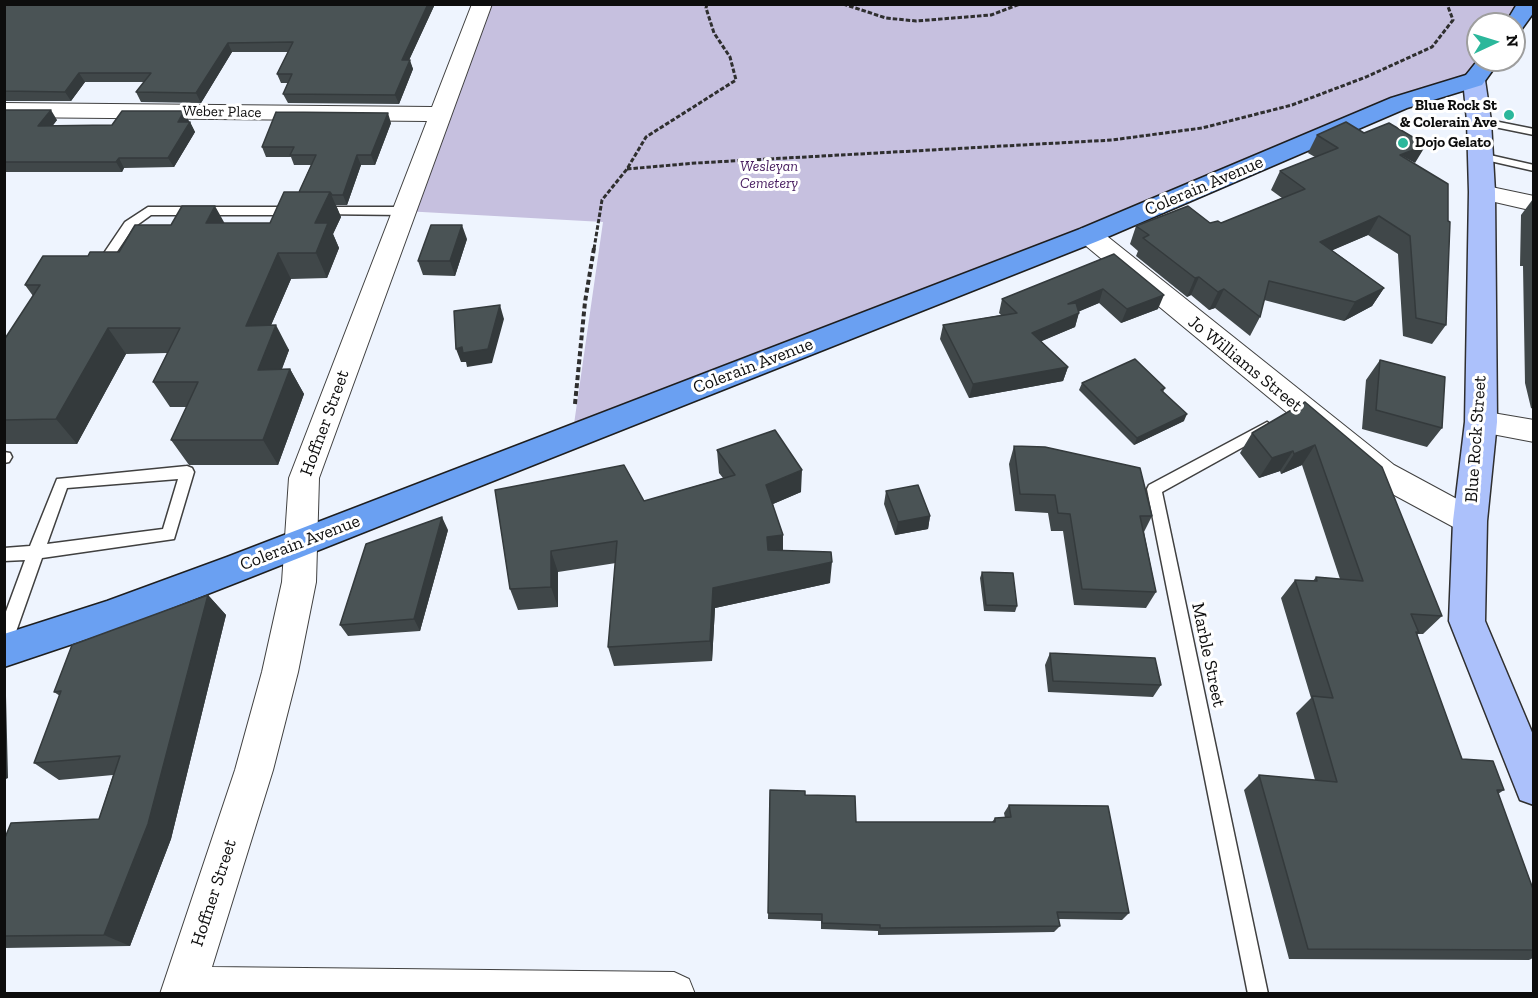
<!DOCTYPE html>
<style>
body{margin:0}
#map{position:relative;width:1538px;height:998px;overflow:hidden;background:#eef4fe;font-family:"Zilla Slab",serif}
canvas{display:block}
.frame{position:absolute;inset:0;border:6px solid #0d0d0d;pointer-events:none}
.north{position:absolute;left:1466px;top:12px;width:60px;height:60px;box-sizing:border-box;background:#fff;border:2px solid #9e9e9e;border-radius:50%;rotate:86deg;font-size:16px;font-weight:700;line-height:24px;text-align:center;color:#0d0d0d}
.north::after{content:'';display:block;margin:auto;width:21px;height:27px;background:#2bb79b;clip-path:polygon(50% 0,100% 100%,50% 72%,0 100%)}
</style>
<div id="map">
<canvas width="1538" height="998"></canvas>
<div class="frame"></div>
<div class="north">N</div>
</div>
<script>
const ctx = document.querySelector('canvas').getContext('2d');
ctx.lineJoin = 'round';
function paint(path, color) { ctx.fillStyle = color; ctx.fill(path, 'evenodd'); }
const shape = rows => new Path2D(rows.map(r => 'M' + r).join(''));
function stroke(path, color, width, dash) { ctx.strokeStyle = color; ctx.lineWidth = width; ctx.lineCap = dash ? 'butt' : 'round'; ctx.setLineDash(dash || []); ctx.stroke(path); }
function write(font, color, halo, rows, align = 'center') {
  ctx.font = font + ' "Zilla Slab",serif'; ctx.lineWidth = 6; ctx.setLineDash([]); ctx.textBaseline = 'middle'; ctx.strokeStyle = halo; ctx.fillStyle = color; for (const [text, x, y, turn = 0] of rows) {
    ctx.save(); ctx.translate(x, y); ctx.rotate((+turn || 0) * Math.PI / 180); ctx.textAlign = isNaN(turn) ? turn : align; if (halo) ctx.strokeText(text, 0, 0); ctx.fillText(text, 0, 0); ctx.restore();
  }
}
paint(shape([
 [482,5,1528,5,1514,26,1514,24,1478,24,1478,60,1489,60,1474,80,572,438,603,222,404,211]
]), '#c6c0df');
const lane = shape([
 [1479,118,1534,129,1534,135,1475,123,1475,119,1479,118],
 [1481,153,1534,165,1534,171,1477,158,1477,154,1481,153],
 [148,207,296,207,302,211,296,215,151,215,133,228,112,259,104,259,102,256,125,222,148,207],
 [320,207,404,207,410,211,404,215,316,214,314,211,320,207],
 [1267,422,1274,427,1272,431,1162,492,1268,994,1248,994,1147,489,1149,485,1267,422],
 [4,452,10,453,12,457,9,462,4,463,4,452],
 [187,466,192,468,194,472,174,539,42,558,12,643,10,648,4,650,4,617,25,560,4,561,4,548,30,546,57,479,187,466],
 [178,479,163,529,47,544,67,488,178,479]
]);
const street = shape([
 [472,4,492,4,319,478,316,582,298,672,273,770,212,967,674,972,689,979,695,994,160,994,235,770,262,672,282,582,289,478,427,121,4,117,4,103,432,107,472,4],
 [1482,185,1534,196,1534,211,1473,197,1470,192,1473,187,1482,185],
 [1089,227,1098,229,1394,465,1481,512,1486,521,1481,530,1470,534,1459,530,1372,483,1080,241,1076,235,1080,229,1089,227],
 [1481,411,1534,420,1534,442,1471,430,1466,422,1471,414,1481,411]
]);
const secondary = shape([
 [1474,73,1482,75,1485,80,1491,121,1495,192,1497,422,1487,521,1485,621,1534,737,1534,805,1520,800,1449,621,1453,521,1465,422,1469,192,1467,121,1463,80,1466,75,1474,73]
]);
const primary = shape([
 [1517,4,1534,4,1534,12,1521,30,1514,32,1514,24,1505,24,1517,4],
 [1478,60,1500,60,1482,85,1407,108,1098,241,251,577,123,627,4,667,4,634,107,601,227,557,1080,229,1391,98,1466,75,1478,60]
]);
stroke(lane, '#404040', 3);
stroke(street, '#404040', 2);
stroke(secondary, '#2f2f2f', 3);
stroke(primary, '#1e1e1e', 3);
stroke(shape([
 [843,4,886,18,916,21,991,15,1020,4],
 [627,169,696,163,1112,140,1202,128,1292,105,1366,77,1432,47,1453,20,1447,4],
 [594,249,602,200,627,169,646,137,736,80,730,57,714,33,706,8,707,4]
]), '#2f2f2f', 3, [4.5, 2]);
stroke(shape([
 [575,404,585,302,594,248]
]), '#2f2f2f', 4, [5, 3]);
paint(lane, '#fff');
paint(street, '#fff');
paint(secondary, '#acc1fb');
paint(primary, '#6aa0f2');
paint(shape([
 [4,4,435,4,409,60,413,69,399,104,288,103,283,94,288,83,281,83,277,74,288,52,232,52,201,103,141,102,136,92,144,82,85,82,71,101,4,101],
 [4,110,57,120,52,126,112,125,189,121,189,122,190,122,195,132,174,167,124,168,122,172,4,172],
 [391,123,375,165,361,165,347,205,336,205,341,217,333,234,339,248,327,278,291,279,271,325,289,350,282,369,290,369,304,394,278,465,189,465,171,440,187,407,170,407,153,382,167,353,126,354,77,444,4,444,4,340,33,296,25,285,88,256,119,252,171,225,270,223,299,192,311,165,294,165,291,157,266,157,262,147],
 [1317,135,1414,164,1446,325,1432,344,1403,336,1398,254,1368,235,1332,250,1384,288,1372,306,1344,321,1264,300,1260,317,1250,336,1215,308,1209,310,1191,295,1187,297,1136,256,1138,251,1130,244,1136,226,1221,223,1282,198,1271,190,1280,171,1315,157,1308,153],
 [1533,199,1533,409,1531,408,1525,383,1523,266,1520,266,1521,215],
 [467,239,455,276,423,275,418,261],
 [1114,254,1158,309,1121,323,1099,303,1079,311,1075,327,1041,341,1068,367,1063,381,969,398,940,339,943,325,1001,315,999,313,1002,299],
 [1380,360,1442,428,1427,447,1362,429,1366,380],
 [1082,383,1165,388,1163,392,1184,421,1134,445,1079,390],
 [1305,402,1442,616,1423,634,1418,634,1417,635,1462,759,1504,790,1498,794,1533,889,1533,958,1529,960,1289,959,1244,790,1259,775,1315,780,1296,713,1311,698,1281,598,1295,580,1313,581,1316,577,1340,579,1302,465,1281,474,1280,471,1259,478,1240,453,1252,433],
 [1014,446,1152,516,1144,532,1156,592,1146,608,1074,605,1063,531,1051,531,1048,513,1015,511,1009,464],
 [717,450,801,492,773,504,783,550,830,583,715,608,712,661,614,666,608,647,616,563,558,572,558,607,518,610,510,589,495,490,644,501,723,478,719,473],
 [886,491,930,516,928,529,895,535,884,504],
 [448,530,420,631,348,636,340,625],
 [982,572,1017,606,1015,612,984,611,980,578],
 [208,595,226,615,171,839,130,946,4,948,4,837,99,819,113,775,59,780,34,763,60,696,54,692],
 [1050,653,1161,685,1153,697,1048,692,1045,665],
 [770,790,856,822,992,822,995,818,1005,818,1004,813,1009,805,1129,913,1122,920,1058,919,1060,926,1054,932,878,935,878,931,821,929,821,921,768,919]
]), '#404749');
paint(shape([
 [428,4,435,4,405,69,402,60],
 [228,43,232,52,201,103,196,93],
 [410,60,413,69,399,104,395,95],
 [79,73,85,82,71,101,65,92],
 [51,110,57,120,45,136,38,126],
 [184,111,189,121,183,132,178,122],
 [388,113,391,123,375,165,371,155],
 [190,122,195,132,174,167,168,158],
 [1426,145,1415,163,1400,155],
 [357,155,361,165,347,205,343,195],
 [119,158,124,168,122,172,116,162],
 [330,192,341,217,333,234,339,248,327,278,316,253,315,223],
 [215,206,229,231,206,223],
 [1379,216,1368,235,1310,260,1320,242],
 [462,225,467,239,455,276,450,261],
 [278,253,291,279,260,351,246,326],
 [1199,277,1191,295,1187,297,1195,278],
 [1384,288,1372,306,1344,321,1355,302],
 [1103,289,1099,303,1064,318,1068,304],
 [1224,289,1215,308,1209,310,1218,292],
 [1164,295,1158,309,1121,323,1127,309],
 [500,305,504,319,492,363,467,367,466,362,461,362,456,349,462,347],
 [1079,313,1075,327,1028,347,1032,333],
 [276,325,289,350,272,394,258,370],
 [108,328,126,354,77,444,56,419],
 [1068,367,1063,381,969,398,973,384],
 [290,369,304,394,278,465,263,440],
 [1187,414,1184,421,1134,445,1137,438],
 [1315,445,1302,465,1281,474,1294,454],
 [1293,451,1280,471,1259,478,1272,458],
 [802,470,801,492,766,507,766,485],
 [930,516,928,529,895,535,898,522],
 [442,517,448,530,420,631,414,619],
 [783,535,783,556,767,559,767,537],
 [551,551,558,572,558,607,551,587],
 [832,562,830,583,715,608,712,661,710,641,713,588],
 [208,595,226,615,171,839,130,946,104,935],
 [4,695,6,696,8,778,4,780]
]), '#343a3c');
const building = shape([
 [4,4,428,4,402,60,410,60,395,95,283,94,292,74,277,74,293,42,228,43,196,93,136,92,151,73,79,73,65,92,4,91,4,4],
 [4,110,51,110,38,126,112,125,122,111,184,111,178,122,190,122,168,158,119,158,116,162,4,162,4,110],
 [276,112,388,113,371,155,357,155,343,195,332,195,330,192,299,192,316,155,290,155,294,147,262,147,276,112],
 [1346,122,1364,133,1389,123,1426,145,1400,155,1448,184,1448,221,1450,222,1446,325,1416,318,1410,236,1379,216,1320,242,1384,288,1355,302,1269,281,1260,317,1224,289,1218,292,1199,277,1195,278,1143,238,1149,235,1136,226,1188,206,1210,223,1218,221,1221,223,1305,189,1280,171,1338,148,1317,135,1346,122],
 [284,192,330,192,315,223,328,223,316,253,278,253,246,326,276,325,258,370,290,369,263,440,171,440,198,382,153,382,180,328,108,328,56,419,4,420,4,340,40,285,25,285,43,256,88,256,90,252,119,252,135,225,171,225,182,206,215,206,206,223,270,223,284,192],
 [431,225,462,225,450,261,418,261,431,225],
 [1114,254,1164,295,1127,309,1103,289,1068,304,1076,303,1079,313,1032,333,1068,367,973,384,943,325,1017,313,1002,299,1114,254],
 [500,305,488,349,463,353,462,347,456,349,454,311,500,305],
 [1135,359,1165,388,1161,390,1187,414,1137,438,1082,383,1135,359],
 [1380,360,1445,377,1442,428,1376,410,1380,360],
 [1305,402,1382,467,1442,616,1411,614,1419,633,1416,632,1462,759,1493,761,1504,790,1497,790,1533,889,1533,950,1308,949,1259,775,1337,782,1312,696,1333,698,1295,580,1317,581,1316,577,1363,581,1315,445,1294,454,1293,451,1272,458,1252,433,1305,402],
 [775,430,802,470,766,485,783,535,767,537,768,550,831,552,832,562,713,588,710,641,608,647,617,541,551,551,551,587,510,589,495,490,624,465,644,501,735,475,717,450,775,430],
 [1014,446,1045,447,1140,468,1152,516,1140,516,1156,592,1082,589,1070,514,1058,513,1055,495,1020,494,1014,446],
 [918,485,930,516,898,522,886,491,918,485],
 [442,517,414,619,340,625,366,544,442,517],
 [982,572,1013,573,1017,606,986,605,982,572],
 [208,595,148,824,104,935,4,936,4,840,11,823,99,819,120,756,34,763,61,691,54,692,72,645,208,595],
 [1050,653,1155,658,1161,685,1053,681,1050,653],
 [770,790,805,791,805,795,855,796,856,822,995,822,995,818,1011,817,1009,805,1108,806,1129,913,1057,912,1060,926,880,928,880,925,822,923,822,914,768,913,770,790]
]);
paint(building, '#4a5355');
stroke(building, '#343a3c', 1.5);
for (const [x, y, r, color] of [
 [1509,115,6,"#2bb79b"],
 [1403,143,6,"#2bb79b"]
]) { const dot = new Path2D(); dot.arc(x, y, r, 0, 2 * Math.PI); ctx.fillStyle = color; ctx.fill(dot); stroke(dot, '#fff', 2); }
write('bold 15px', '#0d0d0d', '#fff', [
 ["Blue Rock St",1497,106],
 ["& Colerain Ave",1497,123],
 ["Dojo Gelato",1415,143,"left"]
], 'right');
write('15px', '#0d0d0d', '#fff', [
 ["Weber Place",222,112,1]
]);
write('italic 15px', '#4a2062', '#fff', [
 ["Wesleyan",769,167],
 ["Cemetery",769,184]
]);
write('18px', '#0d0d0d', '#fff', [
 ["Colerain Avenue",1204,186,-23],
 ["Jo Williams Street",1245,364,39],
 ["Colerain Avenue",753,366,-21],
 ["Hoffner Street",325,423,-70],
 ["Blue Rock Street",1476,439,-86],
 ["Colerain Avenue",300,543,-21],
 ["Marble Street",1208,655,78],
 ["Hoffner Street",214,893,-72]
]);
</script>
